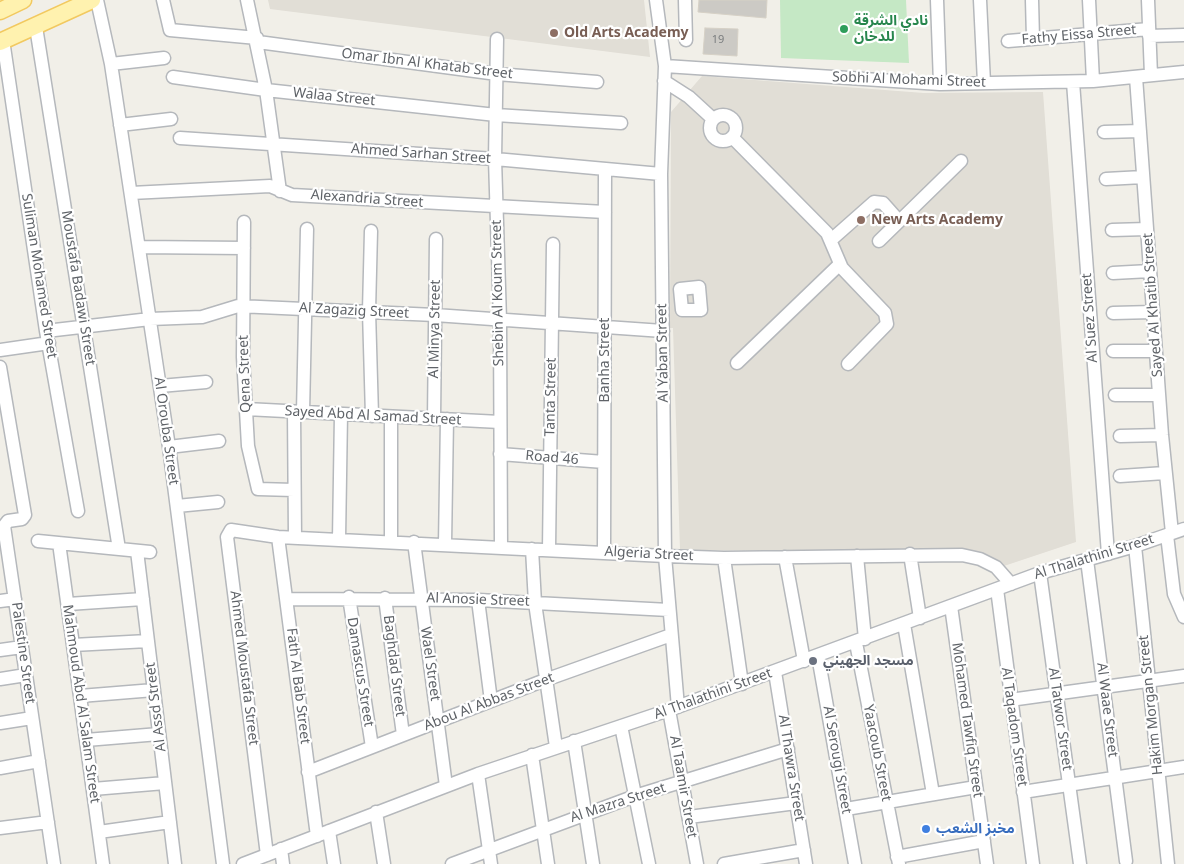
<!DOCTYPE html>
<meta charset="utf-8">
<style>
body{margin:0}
canvas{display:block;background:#f1efe8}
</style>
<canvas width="1184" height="864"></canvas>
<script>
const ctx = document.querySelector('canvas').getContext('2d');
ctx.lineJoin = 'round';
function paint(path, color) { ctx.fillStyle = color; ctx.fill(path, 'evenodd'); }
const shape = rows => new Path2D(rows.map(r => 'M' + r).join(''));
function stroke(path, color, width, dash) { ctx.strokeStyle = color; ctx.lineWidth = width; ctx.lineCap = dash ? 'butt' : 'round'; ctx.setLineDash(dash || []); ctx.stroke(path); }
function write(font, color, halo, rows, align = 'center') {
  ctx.font = font + ' "Noto Sans","Noto Sans Arabic",sans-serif'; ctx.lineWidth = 4.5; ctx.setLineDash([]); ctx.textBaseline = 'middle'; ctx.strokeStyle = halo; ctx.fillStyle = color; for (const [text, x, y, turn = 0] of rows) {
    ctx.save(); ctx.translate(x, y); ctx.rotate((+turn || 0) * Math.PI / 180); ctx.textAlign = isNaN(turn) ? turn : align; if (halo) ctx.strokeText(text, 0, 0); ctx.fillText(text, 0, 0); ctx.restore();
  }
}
paint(shape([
 [268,0,644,0,650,57,270,9],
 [702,76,924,93,1043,92,1076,542,1004,566,971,551,680,550,673,328,670,328,671,112]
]), '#e1ded6');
paint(shape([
 [780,0,906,0,909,63,781,58]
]), '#c5e8c5');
const building = shape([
 [699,0,767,0,766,18,698,12,699,0],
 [705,28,738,29,737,56,703,54,705,28]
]);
paint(building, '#cccac5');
stroke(building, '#d6d1c6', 1);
const minor = shape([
 [97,0,111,64,169,447,223,864],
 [163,0,170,30,257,38],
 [247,0,266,90,280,191],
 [656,0,665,66,661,174,665,556,678,707],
 [685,0,686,40],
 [937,0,940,84],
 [980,0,984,83],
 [1032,0,1033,39],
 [1089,0,1093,81],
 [1148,0,1151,75],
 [36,27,119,549],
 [1149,36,1184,35],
 [497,39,495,159,500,320,501,547],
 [3,40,46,331,78,511],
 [1008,41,1149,29],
 [258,42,497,74,597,82],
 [111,64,164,58],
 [665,66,940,84,1093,81,1184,72],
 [173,77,266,90,496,115,621,123],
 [1136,77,1162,435,1172,533],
 [664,81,689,97,713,119],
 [1073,82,1108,554],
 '710 128a13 13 0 1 1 26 0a13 13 0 1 1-26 0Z',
 [120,125,171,119],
 [1104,132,1140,131],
 [732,137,827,233,842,268,885,313,887,324,848,364],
 [180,138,495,159,661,174],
 [1106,179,1143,177],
 [131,193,270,186,292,195,605,212],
 [244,222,243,357,248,446,258,489,294,490],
 [1112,230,1147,229],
 [371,231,369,311,372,416],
 [831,240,874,202,883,203,899,221],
 [879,241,961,161],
 [139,247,244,248],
 [1113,273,1150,271],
 [699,287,701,310,682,310,680,289,699,287],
 [1113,313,1153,312],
 [46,331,150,319,202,317,238,306,435,315,663,331],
 [0,350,49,343],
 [1113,351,1156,351],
 [737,363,840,264],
 [0,367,25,515,22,519,8,521,4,526,54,864],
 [160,386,206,382],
 [1115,395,1159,395],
 [246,409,500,422],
 [294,412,295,538],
 [303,412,307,229],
 [434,419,436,239],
 [1120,436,1162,435],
 [169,447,219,441],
 [500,454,604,462],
 [1120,476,1165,473],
 [177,506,218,502],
 [1167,535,1174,594,1184,617],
 [278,537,317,836],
 [339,539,341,414],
 [38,541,150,552],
 [391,541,391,417],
 [414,542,446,786],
 [59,543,103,864],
 [445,544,447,419],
 [1135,546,1168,864],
 [532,549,535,603,556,747],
 [549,549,553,244],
 [137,551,175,864],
 [604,552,605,169],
 [910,554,920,618],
 [857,556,865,639],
 [785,557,804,661],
 [724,558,742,684],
 [1087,560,1126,861],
 [1040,573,1080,864],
 [997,589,1033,864],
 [349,597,372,747],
 [385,598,403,735],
 [287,599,478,600,669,610],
 [478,600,491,701],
 [0,601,15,599],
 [68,604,143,599],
 [951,606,987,864],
 [904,624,933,794],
 [856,643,899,864],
 [73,645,148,641],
 [0,650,22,647],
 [818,656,855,864],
 [775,672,806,864],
 [0,679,26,675],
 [80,696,154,690],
 [1010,700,1184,676],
 [669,710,697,864],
 [0,723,32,718],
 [621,726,649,864],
 [86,740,159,734],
 [574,741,593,864],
 [532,755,548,864],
 [0,768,39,761],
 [308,772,545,680,671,635],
 [478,774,491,864],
 [93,789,165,783],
 [1023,792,1184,767],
 [846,809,976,787],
 [376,812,384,864],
 [689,817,796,803],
 [0,828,48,822],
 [329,831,334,864],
 [99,832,170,822],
 [281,849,283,864],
 [267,855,227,537,231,530,278,537,665,556,724,558,962,555,980,559,996,567,1011,584],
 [897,857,984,841],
 [243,864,478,774,669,710,1040,573,1135,546,1184,529],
 [452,864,635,796,788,749],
 [724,864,804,850]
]);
const major = shape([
 [0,11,23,0],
 [0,42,92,0]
]);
stroke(minor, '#b5b8bc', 15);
stroke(major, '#f2c960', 19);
stroke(minor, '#fff', 12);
stroke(major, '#fff2af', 16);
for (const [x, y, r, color] of [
 [844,29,5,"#2e9e5b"],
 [554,33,5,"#8d6e63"],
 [861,220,5,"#8d6e63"],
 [813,661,5,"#6b7280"],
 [926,829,5,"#3f7fe0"]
]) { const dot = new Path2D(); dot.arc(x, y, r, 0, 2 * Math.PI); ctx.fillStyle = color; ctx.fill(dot); stroke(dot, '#fff', 2); }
write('11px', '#7a7d7f', null, [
 ["19",718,40]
]);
write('bold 14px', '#27864d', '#fff', [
 ["نادي الشرقة",854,21],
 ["للدخان",854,37]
], 'left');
write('bold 14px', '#785e54', '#fff', [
 ["Old Arts Academy",564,33],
 ["New Arts Academy",871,220]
], 'left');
write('14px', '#5f6368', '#fff', [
 ["Fathy Eissa Street",1079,35,-5],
 ["Omar Ibn Al Khatab Street",427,64,7],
 ["Sobhi Al Mohami Street",909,80,2],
 ["Walaa Street",334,97,6],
 ["Ahmed Sarhan Street",421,154,4],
 ["Alexandria Street",367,199,4],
 ["Suliman Mohamed Street",39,276,81],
 ["Moustafa Badawi Street",78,288,81],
 ["Shebin Al Koum Street",498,293,-91],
 ["Sayed Al Khatib Street",1153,305,-94],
 ["Al Zagazig Street",354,311,3],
 ["Al Suez Street",1090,318,-94],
 ["Al Minya Street",435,329,-89],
 ["Al Yaban Street",663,353,-91],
 ["Banha Street",605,360,-90],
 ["Qena Street",245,374,-92],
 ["Tanta Street",551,397,-89],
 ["Sayed Abd Al Samad Street",373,416,3],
 ["Al Orouba Street",166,431,82],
 ["Road 46",552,458,5],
 ["Algeria Street",649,554,3],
 ["Al Thalathini Street",1094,557,-17],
 ["Al Anosie Street",478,600,2],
 ["Palestine Street",23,653,82],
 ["Wael Street",430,664,82],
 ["Baghdad Street",394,666,83],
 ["Ahmed Moustafa Street",244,668,83],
 ["Damascus Street",360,672,81],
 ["Fath Al Bab Street",298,686,83],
 ["Al Thalathini Street",713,694,-20],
 ["Abou Al Abbas Street",489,702,-21],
 ["Mahmoud Abd Al Salam Street",81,704,82],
 ["Hakim Morgan Street",1151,705,-96],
 ["Al Assd Street",156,707,-97],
 ["Al Waae Street",1107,710,83],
 ["Al Tatwor Street",1060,719,82],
 ["Mohamed Tawfiq Street",967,720,82],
 ["Al Taqadom Street",1014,727,82],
 ["Yaacoub Street",877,753,79],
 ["Al Serougi Street",837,760,80],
 ["Al Thawra Street",791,768,81],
 ["Al Taamir Street",683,787,80],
 ["Al Mazra Street",618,803,-18]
]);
write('bold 14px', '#5b616d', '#fff', [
 ["مسجد الجهيني",823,661]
], 'left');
write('bold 14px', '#366cbe', '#fff', [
 ["مخبز الشعب",936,829]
], 'left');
</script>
